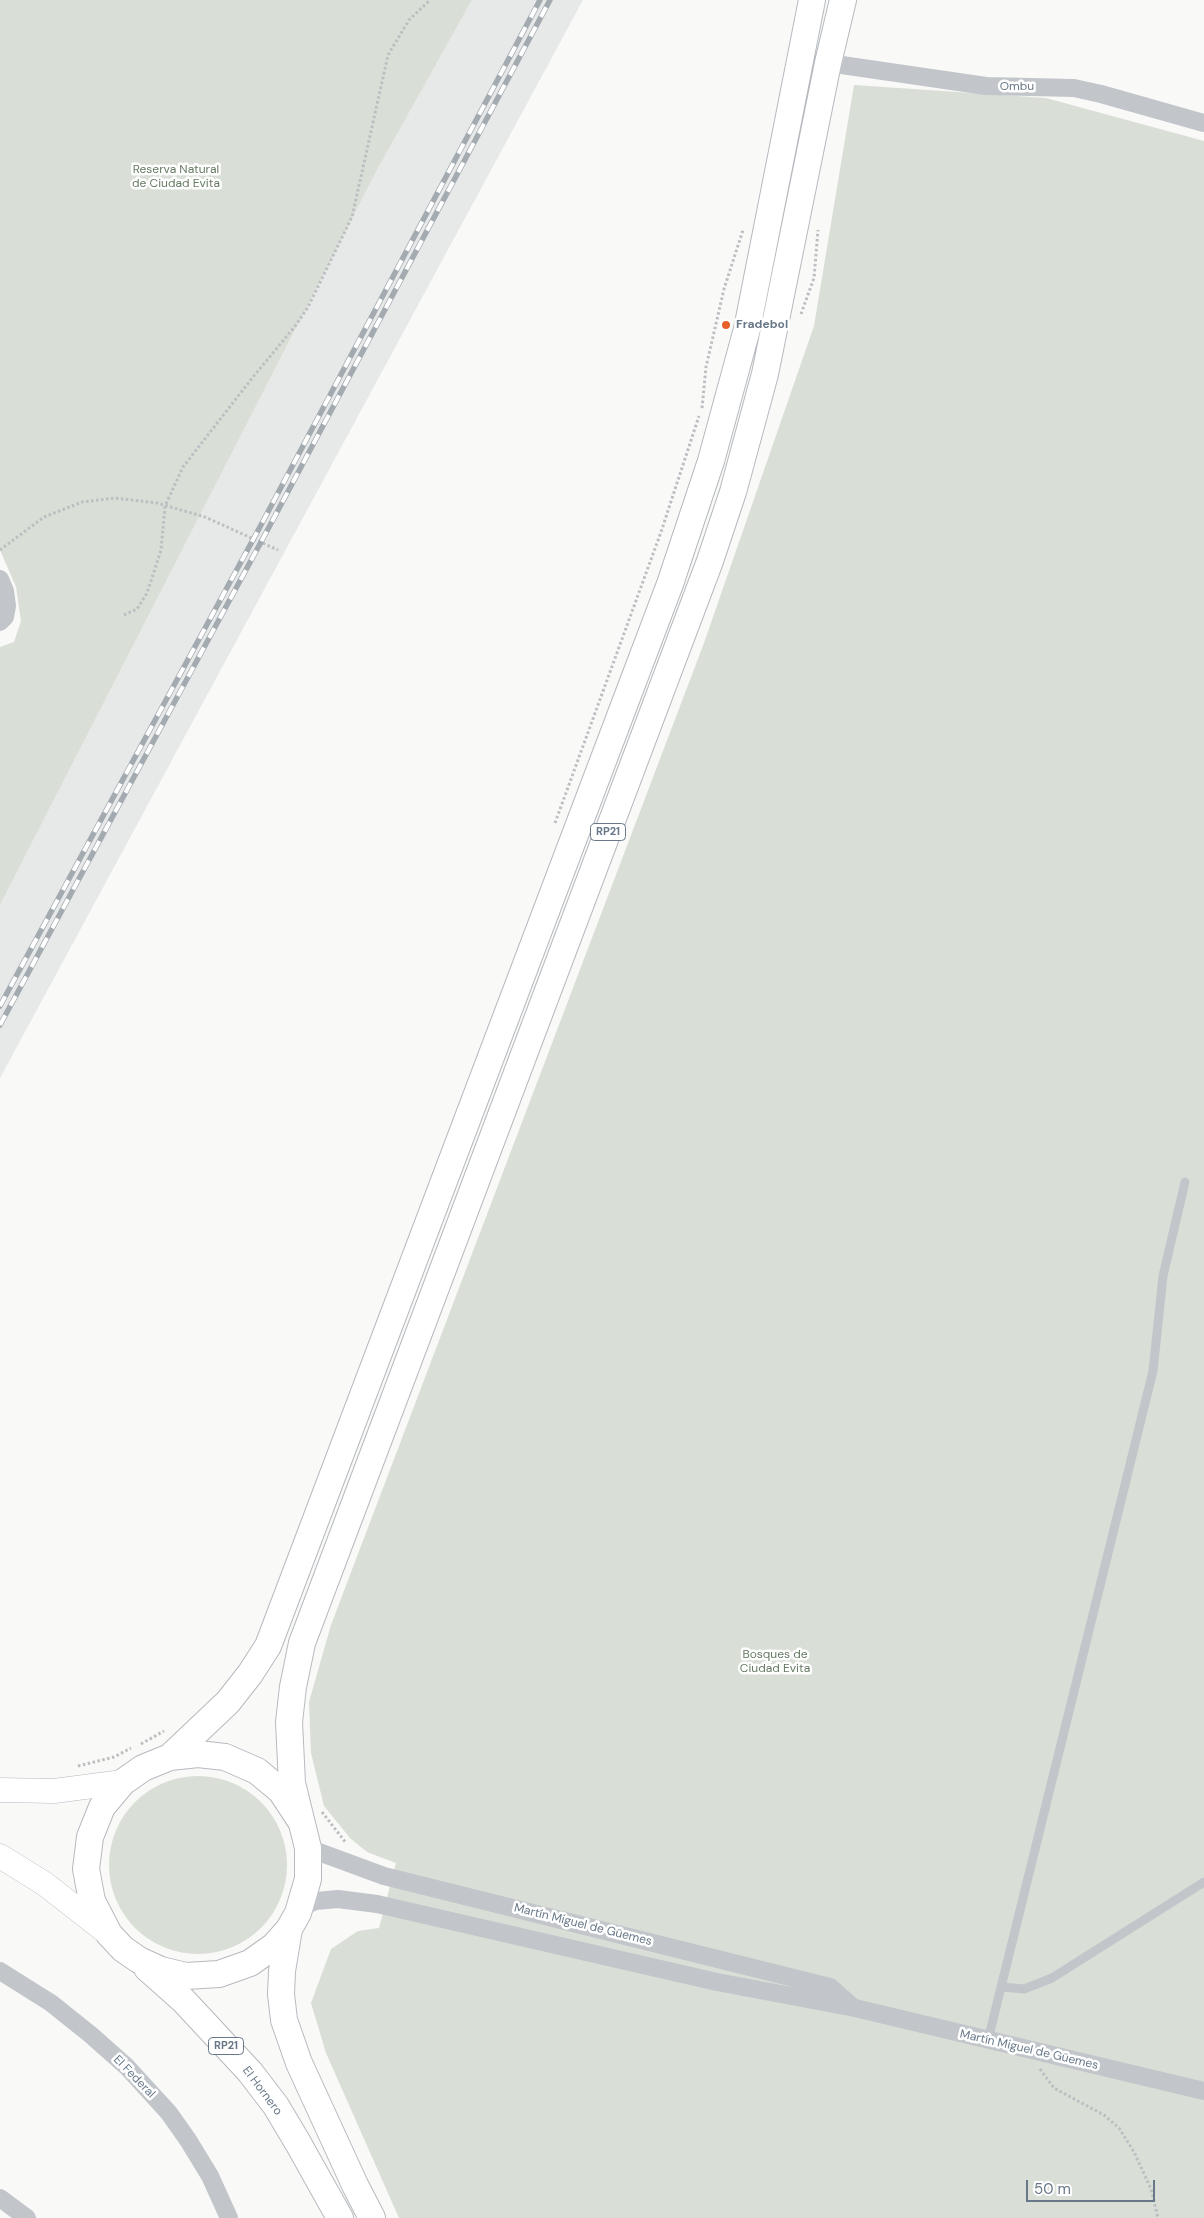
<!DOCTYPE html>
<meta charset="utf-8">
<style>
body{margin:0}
#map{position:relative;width:1204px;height:2218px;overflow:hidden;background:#f9f9f7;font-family:"DM Sans",sans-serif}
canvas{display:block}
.scale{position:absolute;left:1026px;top:2180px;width:129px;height:22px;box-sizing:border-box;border:2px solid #687888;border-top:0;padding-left:6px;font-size:15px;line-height:18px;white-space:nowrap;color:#687888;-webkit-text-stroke:4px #fff;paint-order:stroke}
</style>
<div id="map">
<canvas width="1204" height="2218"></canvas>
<div class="scale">50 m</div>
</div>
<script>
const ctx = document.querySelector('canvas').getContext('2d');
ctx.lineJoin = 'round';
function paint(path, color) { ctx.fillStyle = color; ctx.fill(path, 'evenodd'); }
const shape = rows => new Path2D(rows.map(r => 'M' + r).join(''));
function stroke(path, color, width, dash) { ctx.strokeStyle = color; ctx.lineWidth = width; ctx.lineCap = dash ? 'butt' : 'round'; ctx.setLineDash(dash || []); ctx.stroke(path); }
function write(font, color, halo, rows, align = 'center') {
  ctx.font = font + ' "DM Sans",sans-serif'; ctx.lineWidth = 5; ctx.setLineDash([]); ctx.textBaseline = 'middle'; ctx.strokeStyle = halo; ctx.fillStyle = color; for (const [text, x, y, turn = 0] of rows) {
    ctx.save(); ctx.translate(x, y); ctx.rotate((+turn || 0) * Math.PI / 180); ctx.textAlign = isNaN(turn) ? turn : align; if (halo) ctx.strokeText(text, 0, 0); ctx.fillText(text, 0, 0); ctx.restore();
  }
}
paint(shape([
 [472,0,583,0,0,1078,0,905,376,172]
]), '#e7e8e8');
paint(shape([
 [0,0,472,0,376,172,0,905,0,647,14,642,21,621,16,587,0,550],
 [854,85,1046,98,1204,141,1204,2218,399,2218,326,2053,311,2003,331,1949,358,1931,379,1928,396,1863,367,1852,350,1838,324,1806,311,1753,309,1702,331,1625,704,643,814,326],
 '109 1865a89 89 0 1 1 178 0a89 89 0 1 1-178 0Z'
]), '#d9ded6');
const secondary = shape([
 [0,1790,54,1791,123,1782],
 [0,1856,45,1884,109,1934]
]);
const primary = shape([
 [170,1757,228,1702,250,1674,268,1646,670,584,711,461,747,329,812,0],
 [300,1820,281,1791,257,1771,225,1757,198,1754,170,1757,143,1768,123,1782,102,1807,90,1837,86,1869,92,1901,109,1934,123,1949,139,1960,161,1970,186,1976,219,1974,250,1963,274,1946,289,1929,298,1913,308,1879,308,1848,292,1783,289,1722,293,1687,302,1643,710,561,733,492,765,374,828,63,843,0],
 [289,1929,282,1971,281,1994,284,2020,299,2063,355,2185,372,2218],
 [147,1968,183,2000,250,2072,276,2106,298,2143,340,2218]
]);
stroke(secondary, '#b5babf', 25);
stroke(primary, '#b6babf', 28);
stroke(shape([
 [801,314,814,278,818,230],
 [702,408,706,367,724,289,743,230],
 [0,550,44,517,82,502,115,498,157,503,205,517,278,550],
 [124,615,137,609,147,593,161,550,165,506,183,467,253,377,296,325,308,307,352,217,388,55,409,20,430,0],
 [555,823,661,532,699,416],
 [141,1744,164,1731],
 [78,1766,114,1757,131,1748],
 [322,1812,346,1843],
 [1040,2069,1054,2088,1104,2115,1119,2128,1134,2152,1151,2189,1158,2218]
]), '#bcbfc2', 3, [2.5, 2.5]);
stroke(shape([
 [1002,1987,1024,1989,1052,1978,1204,1882],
 [988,2040,1153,1371,1163,1276,1185,1182]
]), '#c2c6cb', 9);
stroke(shape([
 [828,63,986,86,1074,88,1101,94,1204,123],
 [0,579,5,591,7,606,5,617,0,622],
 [308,1848,384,1876,830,1987,854,2008],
 [299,1908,316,1901,338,1899,377,1904,717,1982,855,2008,1204,2091],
 [0,1971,51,2003,91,2035,127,2067,169,2113,188,2140,210,2176,229,2218],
 [0,2198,27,2218]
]), '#c2c6cb', 18);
stroke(secondary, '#fff', 24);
stroke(primary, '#fff', 26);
const rail = shape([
 [0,1006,261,525,540,0],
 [0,1025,268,529,550,0]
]);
stroke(rail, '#a3aab0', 5.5);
stroke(rail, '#fff', 4, [11]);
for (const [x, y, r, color] of [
 [726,325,5,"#e76029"]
]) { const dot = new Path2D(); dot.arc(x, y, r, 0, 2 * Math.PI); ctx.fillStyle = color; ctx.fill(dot); stroke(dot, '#fff', 2); }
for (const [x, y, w] of [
 [608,832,35],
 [226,2046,35]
]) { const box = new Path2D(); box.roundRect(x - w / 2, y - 8.5, w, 17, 4); ctx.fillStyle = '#fff'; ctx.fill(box); stroke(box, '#687888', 1); }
write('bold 11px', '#687888', null, [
 ["RP21",608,832],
 ["RP21",226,2046]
]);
write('12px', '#687888', '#fff', [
 ["Ombu",1017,87],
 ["Martín Miguel de Güemes",583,1925,14],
 ["Martín Miguel de Güemes",1029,2050,13],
 ["El Federal",134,2077,46],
 ["El Hornero",262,2091,53]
]);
write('12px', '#667a63', '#fff', [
 ["Reserva Natural",176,170],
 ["de Ciudad Evita",176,184],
 ["Bosques de",775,1655],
 ["Ciudad Evita",775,1669]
]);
write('bold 12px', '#687888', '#fff', [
 ["Fradebol",736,325]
], 'left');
</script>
